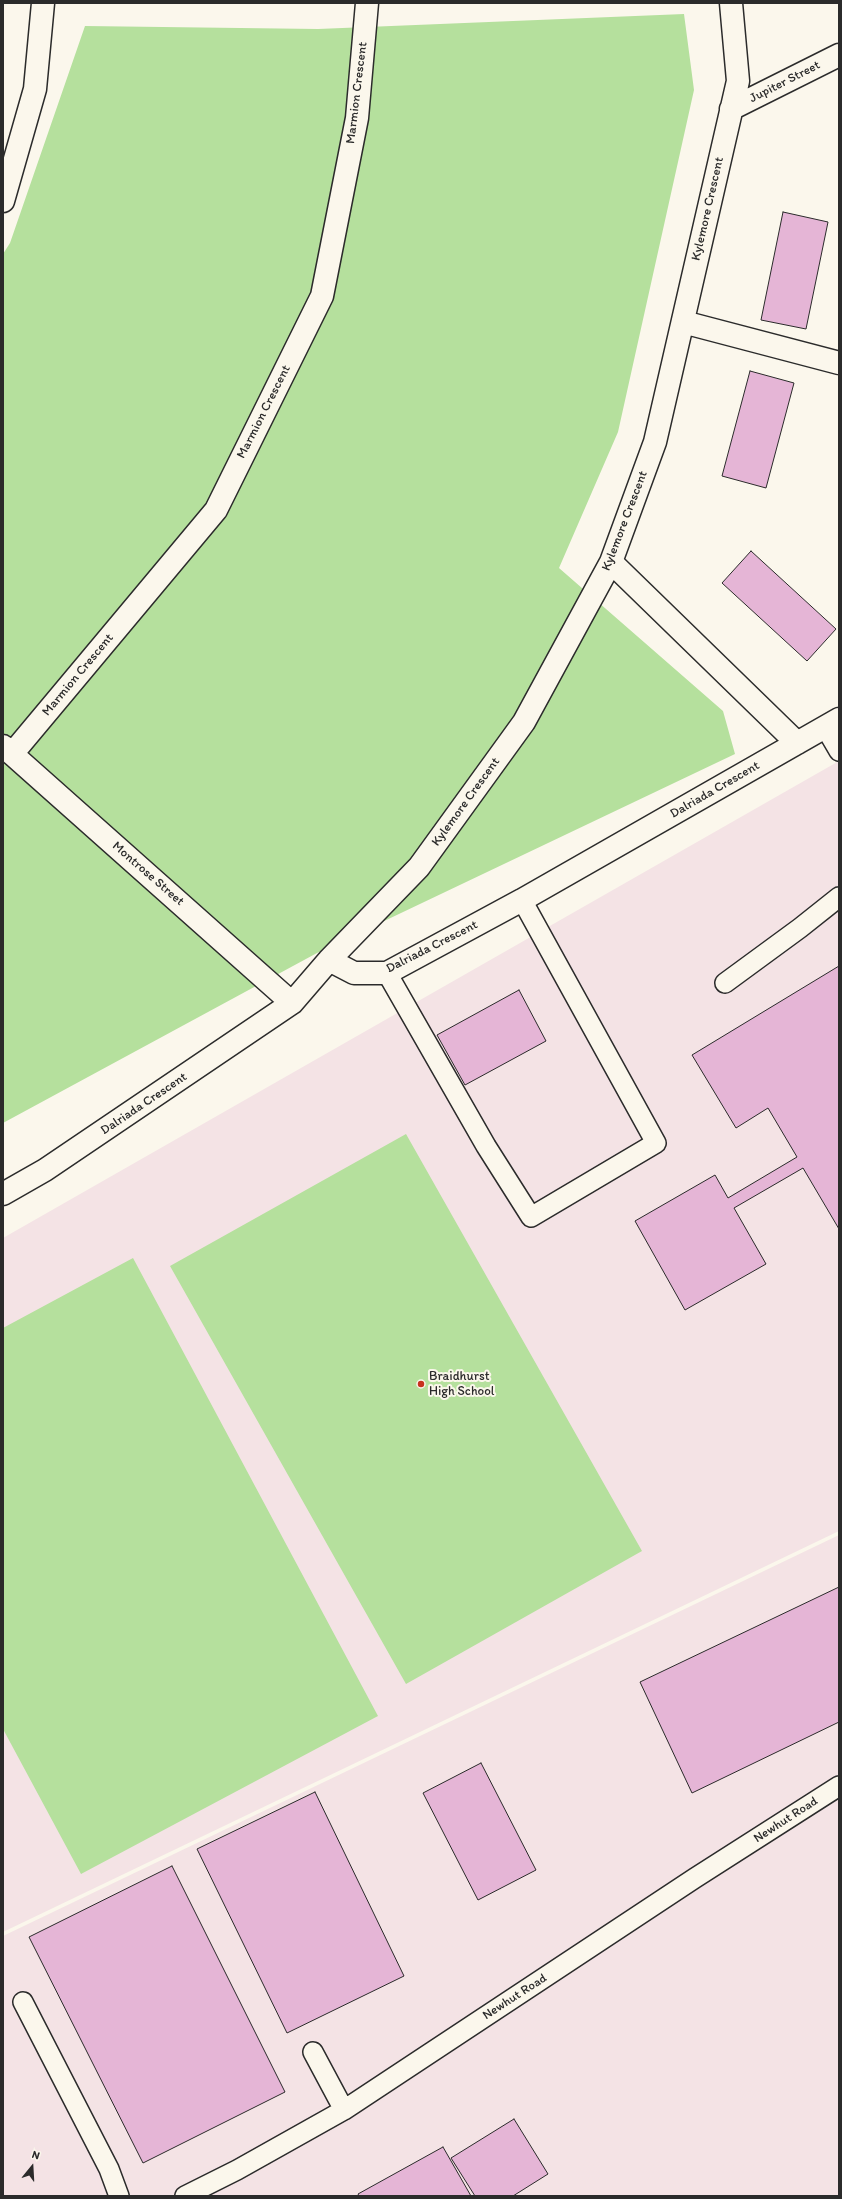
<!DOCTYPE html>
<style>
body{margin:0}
#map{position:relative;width:842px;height:2199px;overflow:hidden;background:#fbf7ec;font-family:Itim,sans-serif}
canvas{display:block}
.frame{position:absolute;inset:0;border:4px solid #2b2b2b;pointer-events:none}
.north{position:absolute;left:12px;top:2147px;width:40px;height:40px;-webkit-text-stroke:3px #fbf7ec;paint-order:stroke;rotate:18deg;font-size:11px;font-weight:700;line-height:16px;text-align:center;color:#2b2b2b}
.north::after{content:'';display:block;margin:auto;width:14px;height:18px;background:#2b2b2b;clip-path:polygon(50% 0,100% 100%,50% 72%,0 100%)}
</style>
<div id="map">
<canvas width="842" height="2199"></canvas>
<div class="frame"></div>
<div class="north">N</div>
</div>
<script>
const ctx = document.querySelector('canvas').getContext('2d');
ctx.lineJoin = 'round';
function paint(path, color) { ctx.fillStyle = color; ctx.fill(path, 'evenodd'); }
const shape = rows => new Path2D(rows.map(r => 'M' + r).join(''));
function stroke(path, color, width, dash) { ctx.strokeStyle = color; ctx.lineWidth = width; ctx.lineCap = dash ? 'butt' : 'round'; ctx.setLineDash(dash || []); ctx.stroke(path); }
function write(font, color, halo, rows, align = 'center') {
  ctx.font = font + ' Itim,sans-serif'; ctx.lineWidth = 4; ctx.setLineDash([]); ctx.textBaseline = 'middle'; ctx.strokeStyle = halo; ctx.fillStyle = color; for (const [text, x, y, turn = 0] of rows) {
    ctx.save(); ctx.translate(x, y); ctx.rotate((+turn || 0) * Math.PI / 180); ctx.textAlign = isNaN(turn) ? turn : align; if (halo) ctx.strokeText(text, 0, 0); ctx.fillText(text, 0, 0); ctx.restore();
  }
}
paint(shape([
 [839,761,839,1531,3,1932,3,1238],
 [839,1535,839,2196,3,2196,3,1936]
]), '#f4e3e5');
paint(shape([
 [684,14,694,90,618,432,559,568,723,711,735,754,317,953,3,1123,3,254,10,243,85,26,318,29],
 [406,1134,642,1551,406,1684,170,1266],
 [133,1258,378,1716,81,1874,3,1729,3,1328]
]), '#b5e09d');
const building = shape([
 [783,212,828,222,806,329,761,320,783,212],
 [750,371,794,383,766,488,722,476,750,371],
 [751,551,836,629,807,661,722,583,751,551],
 [839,966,839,1229,803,1168,734,1208,766,1264,685,1310,635,1221,715,1175,728,1198,797,1157,768,1108,736,1128,692,1055,839,966],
 [519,990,546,1041,465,1085,437,1035,519,990],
 [839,1587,839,1722,692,1793,640,1682,839,1587],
 [481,1763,536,1870,478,1900,423,1793,481,1763],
 [315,1792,404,1976,287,2033,197,1849,315,1792],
 [172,1866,285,2092,143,2163,29,1937,172,1866],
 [514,2119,548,2174,513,2196,475,2196,451,2158,514,2119],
 [443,2147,471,2196,359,2196,358,2194,443,2147]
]);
paint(building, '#e5b5d6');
stroke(building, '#2b2b2b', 1);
const service = shape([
 [825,727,839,751],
 [387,973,486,1146,531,1217,656,1143,522,900],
 [725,983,800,928,839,897],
 [23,2002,109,2169,119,2196],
 [313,2052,344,2110],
 [185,2196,237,2170,344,2110,695,1878,839,1786]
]);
const minor = shape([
 [731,109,839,55],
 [3,201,35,89,43,3],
 [683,322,839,363],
 [611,562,797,743],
 [3,746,292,1003],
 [12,754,216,510,322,296,357,118,367,3],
 [329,960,354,973,387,973,522,900,839,719],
 [3,1194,45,1170,292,1003,329,960,419,867,524,722,611,562,655,442,738,81,731,3]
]);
stroke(service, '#2b2b2b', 22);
stroke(minor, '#2b2b2b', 25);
stroke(service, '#fbf7ec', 19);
stroke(minor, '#fbf7ec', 22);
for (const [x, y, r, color] of [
 [421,1384,4,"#c8321e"]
]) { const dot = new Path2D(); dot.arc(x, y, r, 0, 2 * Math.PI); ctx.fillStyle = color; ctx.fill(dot); stroke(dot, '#fbf7ec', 1.5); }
write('13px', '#2b2b2b', '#fbf7ec', [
 ["Jupiter Street",785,82,-27],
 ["Marmion Crescent",357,93,-83],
 ["Kylemore Crescent",708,209,-77],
 ["Marmion Crescent",264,412,-63],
 ["Kylemore Crescent",625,521,-69],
 ["Marmion Crescent",78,675,-50],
 ["Dalriada Crescent",715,790,-30],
 ["Kylemore Crescent",466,802,-54],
 ["Montrose Street",148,874,41],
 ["Dalriada Crescent",432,947,-27],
 ["Dalriada Crescent",144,1104,-34],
 ["Newhut Road",786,1820,-33],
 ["Newhut Road",515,1997,-33]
]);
write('13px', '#2b2b2b', '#fbf7ec', [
 ["Braidhurst",429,1377],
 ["High School",429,1392]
], 'left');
</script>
